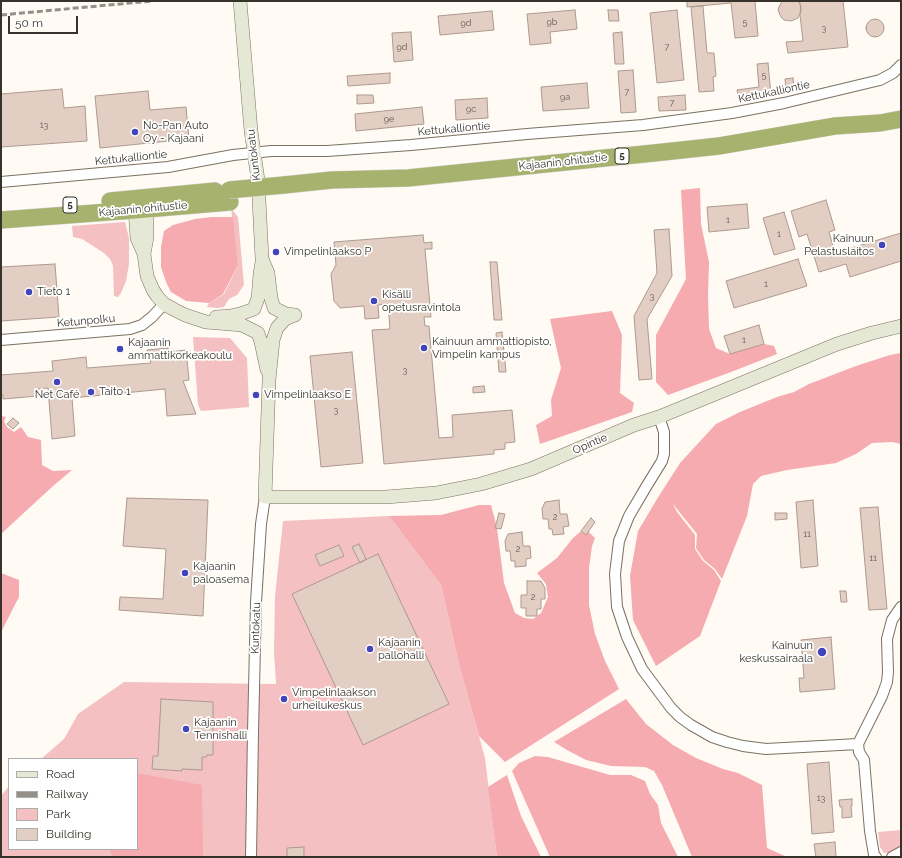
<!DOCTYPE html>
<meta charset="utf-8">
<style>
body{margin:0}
#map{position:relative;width:902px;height:858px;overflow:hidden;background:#fffaf3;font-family:Raleway,sans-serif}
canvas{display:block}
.frame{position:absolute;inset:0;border:2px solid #37332c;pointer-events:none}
.legend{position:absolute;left:8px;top:758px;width:130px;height:92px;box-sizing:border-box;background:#fff;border:1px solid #afadab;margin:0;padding:5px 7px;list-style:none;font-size:12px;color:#37332c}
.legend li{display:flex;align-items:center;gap:8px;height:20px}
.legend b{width:20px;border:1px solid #afadab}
.scale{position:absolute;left:8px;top:16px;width:70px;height:18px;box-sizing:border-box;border:2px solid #37332c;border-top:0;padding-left:5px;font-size:12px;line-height:14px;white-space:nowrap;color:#37332c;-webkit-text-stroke:3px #fff;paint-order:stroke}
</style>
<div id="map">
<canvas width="902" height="858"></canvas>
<div class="frame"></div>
<ul class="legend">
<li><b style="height:5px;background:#e5e8d4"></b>Road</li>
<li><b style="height:5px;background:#949089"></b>Railway</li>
<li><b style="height:11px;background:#f5c0c2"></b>Park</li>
<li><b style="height:11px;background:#e3cec3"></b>Building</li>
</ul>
<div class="scale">50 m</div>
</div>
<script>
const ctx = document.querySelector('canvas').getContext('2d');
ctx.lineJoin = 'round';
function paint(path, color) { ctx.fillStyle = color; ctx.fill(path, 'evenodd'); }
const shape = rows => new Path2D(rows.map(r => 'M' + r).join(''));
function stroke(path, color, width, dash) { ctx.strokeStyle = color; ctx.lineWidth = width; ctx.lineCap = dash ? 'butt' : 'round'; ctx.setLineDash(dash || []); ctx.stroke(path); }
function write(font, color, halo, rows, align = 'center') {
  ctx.font = font + ' Raleway,sans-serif'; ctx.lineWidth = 3.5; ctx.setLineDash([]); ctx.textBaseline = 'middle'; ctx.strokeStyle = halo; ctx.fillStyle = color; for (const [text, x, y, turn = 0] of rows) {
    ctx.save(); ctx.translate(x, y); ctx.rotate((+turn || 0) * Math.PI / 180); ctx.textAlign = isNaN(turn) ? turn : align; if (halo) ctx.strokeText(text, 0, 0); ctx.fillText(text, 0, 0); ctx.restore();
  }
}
paint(shape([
 [231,208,238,217,244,285,237,295,229,299,224,307,218,308,207,307,209,303,224,294,238,265],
 [125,222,129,238,129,264,126,281,121,293,118,297,114,296,113,266,110,259,104,253,82,239,73,237,72,226],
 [193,337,230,338,247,358,249,407,201,411,198,405],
 [389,516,441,585,459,664,485,758,497,857,1,857,1,796,9,786,9,849,137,849,137,759,41,759,64,739,78,714,124,682,276,684,274,651,275,596,283,521],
 [901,830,901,847,889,853,884,853,880,847,878,832]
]), '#f5c0c2');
paint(shape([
 [700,188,701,224,709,262,708,295,709,329,716,348,730,354,764,344,774,346,777,354,731,372,668,395,656,382,656,335,686,279,681,190],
 [212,217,233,217,238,265,223,294,209,303,186,301,171,292,166,282,161,267,161,247,164,231,173,225,195,219],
 [612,311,622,335,620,393,634,403,632,412,540,444,536,425,552,416,551,400,561,368,550,319],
 [901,353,901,444,892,442,872,443,856,454,836,463,787,470,761,476,753,484,747,516,722,579,715,569,704,560,696,548,697,534,673,504,677,512,695,535,695,549,703,561,714,570,721,581,700,636,656,666,633,620,630,576,638,531,657,499,680,463,716,424,740,412,777,397,794,392,809,384,856,366,890,355],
 [1,416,6,417,4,421,7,427,14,432,21,427,28,437,41,440,42,465,53,471,72,470,53,486,1,534],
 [479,505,491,505,496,524,495,528,497,528,504,583,515,613,524,618,533,619,541,613,548,597,546,584,537,573,557,558,573,538,581,531,586,535,588,531,595,538,592,546,589,568,589,605,595,634,605,661,619,689,505,762,479,736,459,664,441,585,389,516,441,515],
 [1,573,19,580,19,597,1,632],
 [626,699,646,724,673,745,696,758,723,769,738,773,762,785,767,848,787,857,692,857,662,785,654,771,645,767,611,766,586,760,567,750,554,742],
 [535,756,548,757,610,775,631,775,645,781,650,794,658,805,661,823,678,857,550,857,512,771,519,763],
 [137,773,202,785,203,857,113,857,109,849,137,849],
 [507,775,521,816,541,857,497,857,488,787]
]), '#f5abaf');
const building = shape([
 [687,1,755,1,758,36,735,38,731,3,687,7,687,1],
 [782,1,797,1,800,3,801,11,798,18,791,21,784,20,781,17,778,10,779,7,782,1],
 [799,1,843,1,848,47,788,53,786,42,803,41,800,15,801,7,799,1],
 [703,6,707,53,714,53,716,76,713,77,714,91,699,92,691,7,703,6],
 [575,10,577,29,550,32,551,43,530,45,527,14,575,10],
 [608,10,618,10,619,21,609,21,608,10],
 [677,10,684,80,657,83,650,13,677,10],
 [492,11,494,30,440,35,438,16,492,11],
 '866 28a9 9 0 1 1 18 0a9 9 0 1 1-18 0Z',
 [411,32,413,60,394,62,392,33,411,32],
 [622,32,624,64,615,64,613,33,622,32],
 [768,63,771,95,739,101,737,90,759,87,757,64,768,63],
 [633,70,636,112,621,113,618,71,633,70],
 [390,73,390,83,348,86,347,76,390,73],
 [793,78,794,88,786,90,785,79,793,78],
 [587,83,589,108,543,111,541,87,587,83],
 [62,89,64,108,85,106,87,141,1,147,1,94,62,89],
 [148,91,150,110,186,107,189,139,100,148,95,96,148,91],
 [357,95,373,95,374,103,357,104,357,95],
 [685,95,686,110,659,111,658,97,685,95],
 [487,98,488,118,456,120,455,100,487,98],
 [422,107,424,124,356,131,355,114,422,107],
 [826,200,835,230,829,232,835,253,901,233,901,261,850,277,846,264,819,272,807,234,799,237,791,211,826,200],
 [747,204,749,228,709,232,707,207,747,204],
 [784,212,795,249,774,255,763,218,784,212],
 [669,229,672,276,647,319,652,379,639,380,634,316,657,273,654,230,669,229],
 [423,235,424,243,432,242,432,249,425,249,431,317,424,317,425,326,429,326,439,438,453,437,452,415,512,410,515,442,505,443,505,449,494,450,494,454,384,464,372,330,390,329,388,304,378,305,379,318,365,319,364,306,340,308,334,301,331,274,336,265,334,242,423,235],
 [798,259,807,286,734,308,726,281,798,259],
 [490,262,497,262,502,320,494,320,490,262],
 [55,264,59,317,1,321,1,267,55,264],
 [759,325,764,344,730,354,724,336,759,325],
 [502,332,506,372,499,372,496,333,502,332],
 [168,348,169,352,186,350,189,380,183,381,196,414,167,416,165,389,72,398,75,436,52,439,48,388,38,389,38,396,3,399,3,395,1,395,1,375,53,371,52,361,86,357,87,368,151,363,147,350,168,348],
 [352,352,363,463,321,467,310,356,352,352],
 [484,386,485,392,473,393,473,387,484,386],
 [13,418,19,423,13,429,7,424,13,418],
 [127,498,208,500,203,616,119,610,120,597,163,599,166,549,123,546,127,498],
 [559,500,560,514,567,514,569,526,563,527,564,534,553,535,552,529,549,529,548,519,543,519,542,509,545,502,559,500],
 [813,500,818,566,801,568,796,502,813,500],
 [878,507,887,609,869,610,860,508,878,507],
 [499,513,505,514,501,529,495,528,499,513],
 [775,513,787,513,787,519,775,520,775,513],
 [591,518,595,522,586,535,581,531,591,518],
 [522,532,523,546,530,546,531,558,526,559,526,566,515,567,515,561,511,561,510,551,506,551,505,541,508,534,522,532],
 [359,544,366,559,360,563,352,547,359,544],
 [339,545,344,556,320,566,315,555,339,545],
 [378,554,449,704,363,745,292,594,378,554],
 [527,581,541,581,545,588,545,599,541,599,541,609,537,609,537,616,526,616,526,608,521,608,521,595,527,595,527,581],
 [840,591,846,591,847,602,841,602,840,591],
 [831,637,835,689,800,692,799,678,804,678,801,640,831,637],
 [161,699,213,702,213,755,207,755,206,757,202,757,202,770,182,769,182,771,152,769,153,756,158,756,161,699],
 [829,762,834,832,812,834,807,764,829,762],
 [852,799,852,806,851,806,852,817,842,818,842,807,840,807,839,800,852,799],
 [835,842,836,857,816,857,814,844,835,842],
 [304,847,304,857,287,857,287,848,304,847]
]);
paint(building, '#e3cec3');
stroke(building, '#ad998f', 1);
const street = shape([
 [1,182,168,167,233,155,271,151,327,151,411,145,527,134,643,125,732,113,784,103,880,80,893,73,901,65],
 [1,340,130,329,142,325,152,317,164,304],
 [659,417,664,432,664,454,662,461,646,487,629,516,619,541,615,574,617,607,627,637,642,669,671,708,680,717,691,725,712,737,727,742,743,746,766,749,858,744],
 [251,857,253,732,256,602,261,524,265,497],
 [876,857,874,855,870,831,864,760,859,752,858,744,882,696,887,682,888,672,887,639,892,620,901,607],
 [892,857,901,852]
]);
const secondary = shape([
 [240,1,251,131,258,180,262,259,268,273,271,298,274,308,286,314,295,315],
 [142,201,147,209,147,237,144,254],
 [137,203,135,210,137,238,144,254,147,276,153,290,157,296,164,304,175,310,185,315,206,322,242,325,258,333,261,342,267,370],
 [295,315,285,319,277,328,273,340,269,380,265,497,386,497,436,493,481,484,531,469,634,425,659,417,837,344,872,333,901,326],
 [216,317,231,316,243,313,254,309,258,298,260,274,262,262]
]);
const highway = shape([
 [284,185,332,180,408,178,654,153,719,146,835,126,880,123,901,119],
 [110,201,215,191],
 [1,220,135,210,230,202]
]);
stroke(street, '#7b7160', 12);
stroke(secondary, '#7b7160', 14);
stroke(highway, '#d7d6d5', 18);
stroke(street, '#fff', 10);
stroke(secondary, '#e5e8d4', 13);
stroke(highway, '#a8b26f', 17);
stroke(shape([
 [1,15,152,1]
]), '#949089', 3, [6, 3]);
const highwayBridge = shape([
 [229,190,284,185]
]);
stroke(highwayBridge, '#d7d6d5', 18, []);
stroke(highwayBridge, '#a8b26f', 17);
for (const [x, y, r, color] of [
 [135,132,4,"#4344b9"],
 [882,245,4,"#4344b9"],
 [276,252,4,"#4344b9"],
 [29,292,4,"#4344b9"],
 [374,301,4,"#4344b9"],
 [424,348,4,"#4344b9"],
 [120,349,4,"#4344b9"],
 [57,382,4,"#4344b9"],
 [91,392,4,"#4344b9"],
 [256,395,4,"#4344b9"],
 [185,573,4,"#4344b9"],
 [370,649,4,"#4344b9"],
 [822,652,5,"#4344b9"],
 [284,699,4,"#4344b9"],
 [186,729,4,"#4344b9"]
]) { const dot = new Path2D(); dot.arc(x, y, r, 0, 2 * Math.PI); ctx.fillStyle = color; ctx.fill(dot); stroke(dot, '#fff', 1.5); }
write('9px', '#625a52', null, [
 ["9b",552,22],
 ["5",745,22],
 ["9d",466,23],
 ["3",824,28],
 ["9d",402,47],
 ["7",667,47],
 ["5",764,75],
 ["7",627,92],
 ["9a",565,97],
 ["7",672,103],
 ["9c",471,109],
 ["9e",389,119],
 ["13",44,125],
 ["1",728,220],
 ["1",779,234],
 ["1",766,284],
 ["3",652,296],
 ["1",744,340],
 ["3",405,370],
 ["3",336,410],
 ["2",555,517],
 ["11",807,534],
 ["2",518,549],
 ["11",873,558],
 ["2",533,597],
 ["13",821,798]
]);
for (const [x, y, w] of [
 [622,156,14],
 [70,205,14]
]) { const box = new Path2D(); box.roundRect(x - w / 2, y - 8, w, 16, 3); ctx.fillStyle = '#fff'; ctx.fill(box); stroke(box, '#37332c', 1); }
write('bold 10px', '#37332c', null, [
 ["5",622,156],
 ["5",70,205]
]);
write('11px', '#37332c', '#fff', [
 ["Kettukalliontie",774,92,-12],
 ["Kettukalliontie",454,129,-5],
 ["Kuntokatu",254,155,-97],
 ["Kettukalliontie",131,158,-6],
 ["Kajaanin ohitustie",563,162,-6],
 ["Kajaanin ohitustie",143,209,-5],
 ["Ketunpolku",86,321,-5],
 ["Opintie",590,444,-23],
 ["Kuntokatu",256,628,-88]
]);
write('11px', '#37332c', '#fff', [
 ["No-Pan Auto",143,126],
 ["Oy - Kajaani",143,139],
 ["Kainuun",874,239,"right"],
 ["Pelastuslaitos",874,252,"right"],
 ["Vimpelinlaakso P",284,252],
 ["Tieto 1",37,292],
 ["Kisälli",382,295],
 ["opetusravintola",382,308],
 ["Kainuun ammattiopisto,",432,342],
 ["Vimpelin kampus",432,355],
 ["Kajaanin",128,343],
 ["ammattikorkeakoulu",128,356],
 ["Taito 1",99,392],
 ["Net Café",57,395,"center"],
 ["Vimpelinlaakso E",264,395],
 ["Kajaanin",193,567],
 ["paloasema",193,580],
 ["Kajaanin",378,643],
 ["pallohalli",378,656],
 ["Kainuun",813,646,"right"],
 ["keskussairaala",813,659,"right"],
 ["Vimpelinlaakson",292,693],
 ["urheilukeskus",292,706],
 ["Kajaanin",194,723],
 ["Tennishalli",194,736]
], 'left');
</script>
